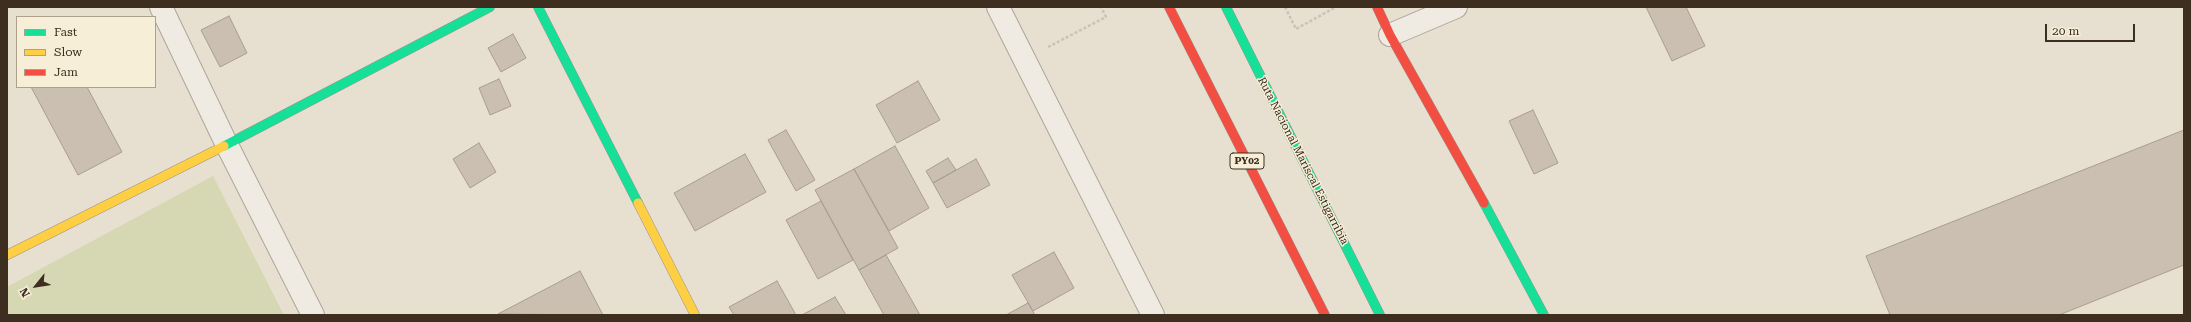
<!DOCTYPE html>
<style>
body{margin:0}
#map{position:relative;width:2191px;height:322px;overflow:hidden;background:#e7e0d1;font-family:"Roboto Serif",serif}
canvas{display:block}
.frame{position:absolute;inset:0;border:8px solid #3d2e20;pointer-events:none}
.legend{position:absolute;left:16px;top:16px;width:140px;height:72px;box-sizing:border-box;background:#f7eed8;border:1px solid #ada18e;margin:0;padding:5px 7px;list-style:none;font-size:12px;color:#3d2e20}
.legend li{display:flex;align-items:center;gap:8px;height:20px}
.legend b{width:20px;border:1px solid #ada18e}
.north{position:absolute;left:16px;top:266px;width:40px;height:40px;-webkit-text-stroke:3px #f7eed8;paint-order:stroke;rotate:240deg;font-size:11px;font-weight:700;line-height:16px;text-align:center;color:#3d2e20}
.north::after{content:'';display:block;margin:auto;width:14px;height:18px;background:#3d2e20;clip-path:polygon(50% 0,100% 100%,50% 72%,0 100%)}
.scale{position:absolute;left:2045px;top:24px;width:90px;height:18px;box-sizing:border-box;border:2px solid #3d2e20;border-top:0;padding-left:5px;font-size:12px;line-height:14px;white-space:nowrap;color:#3d2e20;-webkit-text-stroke:3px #f7eed8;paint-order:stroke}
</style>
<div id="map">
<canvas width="2191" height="322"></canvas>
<div class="frame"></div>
<ul class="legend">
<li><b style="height:5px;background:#16e098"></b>Fast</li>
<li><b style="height:5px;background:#ffcf43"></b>Slow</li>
<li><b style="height:5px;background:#f24e42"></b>Jam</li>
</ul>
<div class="north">N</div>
<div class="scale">20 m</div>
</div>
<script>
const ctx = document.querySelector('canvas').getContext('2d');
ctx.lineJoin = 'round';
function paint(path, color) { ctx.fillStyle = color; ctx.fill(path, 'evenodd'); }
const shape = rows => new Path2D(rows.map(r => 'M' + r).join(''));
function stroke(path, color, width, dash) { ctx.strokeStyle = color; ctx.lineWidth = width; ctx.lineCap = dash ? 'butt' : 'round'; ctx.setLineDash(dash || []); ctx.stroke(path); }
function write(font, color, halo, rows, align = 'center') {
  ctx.font = font + ' "Roboto Serif",serif'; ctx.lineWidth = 3; ctx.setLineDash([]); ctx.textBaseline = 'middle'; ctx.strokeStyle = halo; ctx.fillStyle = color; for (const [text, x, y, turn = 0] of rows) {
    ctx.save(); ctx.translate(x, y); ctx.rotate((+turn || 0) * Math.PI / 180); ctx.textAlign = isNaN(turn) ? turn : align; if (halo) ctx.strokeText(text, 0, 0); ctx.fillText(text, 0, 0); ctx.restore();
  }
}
paint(shape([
 [213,176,284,315,7,315,7,287]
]), '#d6d7b3');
const building = shape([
 [1646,7,1686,7,1705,46,1672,61,1646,7],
 [229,16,247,53,220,67,201,30,229,16],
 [513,34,526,58,501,72,488,48,513,34],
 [499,79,511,106,490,115,479,88,499,79],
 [918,81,940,120,897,143,876,105,918,81],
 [31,87,87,87,122,152,78,175,31,87],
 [1533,110,1558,163,1534,174,1509,121,1533,110],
 [786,130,815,180,796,191,768,140,786,130],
 [2184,130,2184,265,2059,315,1890,315,1866,256,2184,130],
 [479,143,496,172,470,188,453,159,479,143],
 [895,146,929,208,889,231,854,169,895,146],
 [745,154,766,192,695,231,674,193,745,154],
 [948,158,956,170,933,183,926,171,948,158],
 [976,159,990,185,947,208,933,183,976,159],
 [854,169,898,248,859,270,815,190,854,169],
 [821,201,853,260,818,279,786,220,821,201],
 [1054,252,1074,288,1033,311,1012,275,1054,252],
 [886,255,920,315,884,315,859,270,886,255],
 [580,271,603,315,498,314,580,271],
 [777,281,796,315,734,315,729,307,777,281],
 [835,297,846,315,802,315,835,297],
 [1028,303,1035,315,1006,315,1028,303]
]);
paint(building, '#cbbfb2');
stroke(building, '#a89c90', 1);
const street = shape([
 [161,7,227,145,313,315],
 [998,7,1153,315],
 [1390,35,1456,7]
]);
const fast = shape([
 [538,7,638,203],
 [1226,7,1380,315],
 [224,146,490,7],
 [1484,203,1544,315]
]);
const slow = shape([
 [638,203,695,315],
 [7,255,224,146]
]);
const jam = shape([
 [1169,7,1325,315],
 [1377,7,1390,35,1484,203]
]);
stroke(street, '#ada599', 24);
stroke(fast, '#9c958a', 10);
stroke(slow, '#9c958a', 10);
stroke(jam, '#9c958a', 10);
stroke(shape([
 [1285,7,1296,29,1336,7],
 [1048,47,1106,17,1101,7]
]), '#c8c2b9', 2.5, [3, 2]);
stroke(street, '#efebe3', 22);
stroke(fast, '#16e098', 9);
stroke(slow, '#ffcf43', 9);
stroke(jam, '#f24e42', 9);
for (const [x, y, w] of [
 [1247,161,34]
]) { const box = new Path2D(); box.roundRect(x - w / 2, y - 8, w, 16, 3); ctx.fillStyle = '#f7eed8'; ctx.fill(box); stroke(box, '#3d2e20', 1); }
write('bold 10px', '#3d2e20', null, [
 ["PY02",1247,161]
]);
write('11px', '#3d2e20', '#f7eed8', [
 ["Ruta Nacional Mariscal Estigarribia",1303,161,63]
]);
</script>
